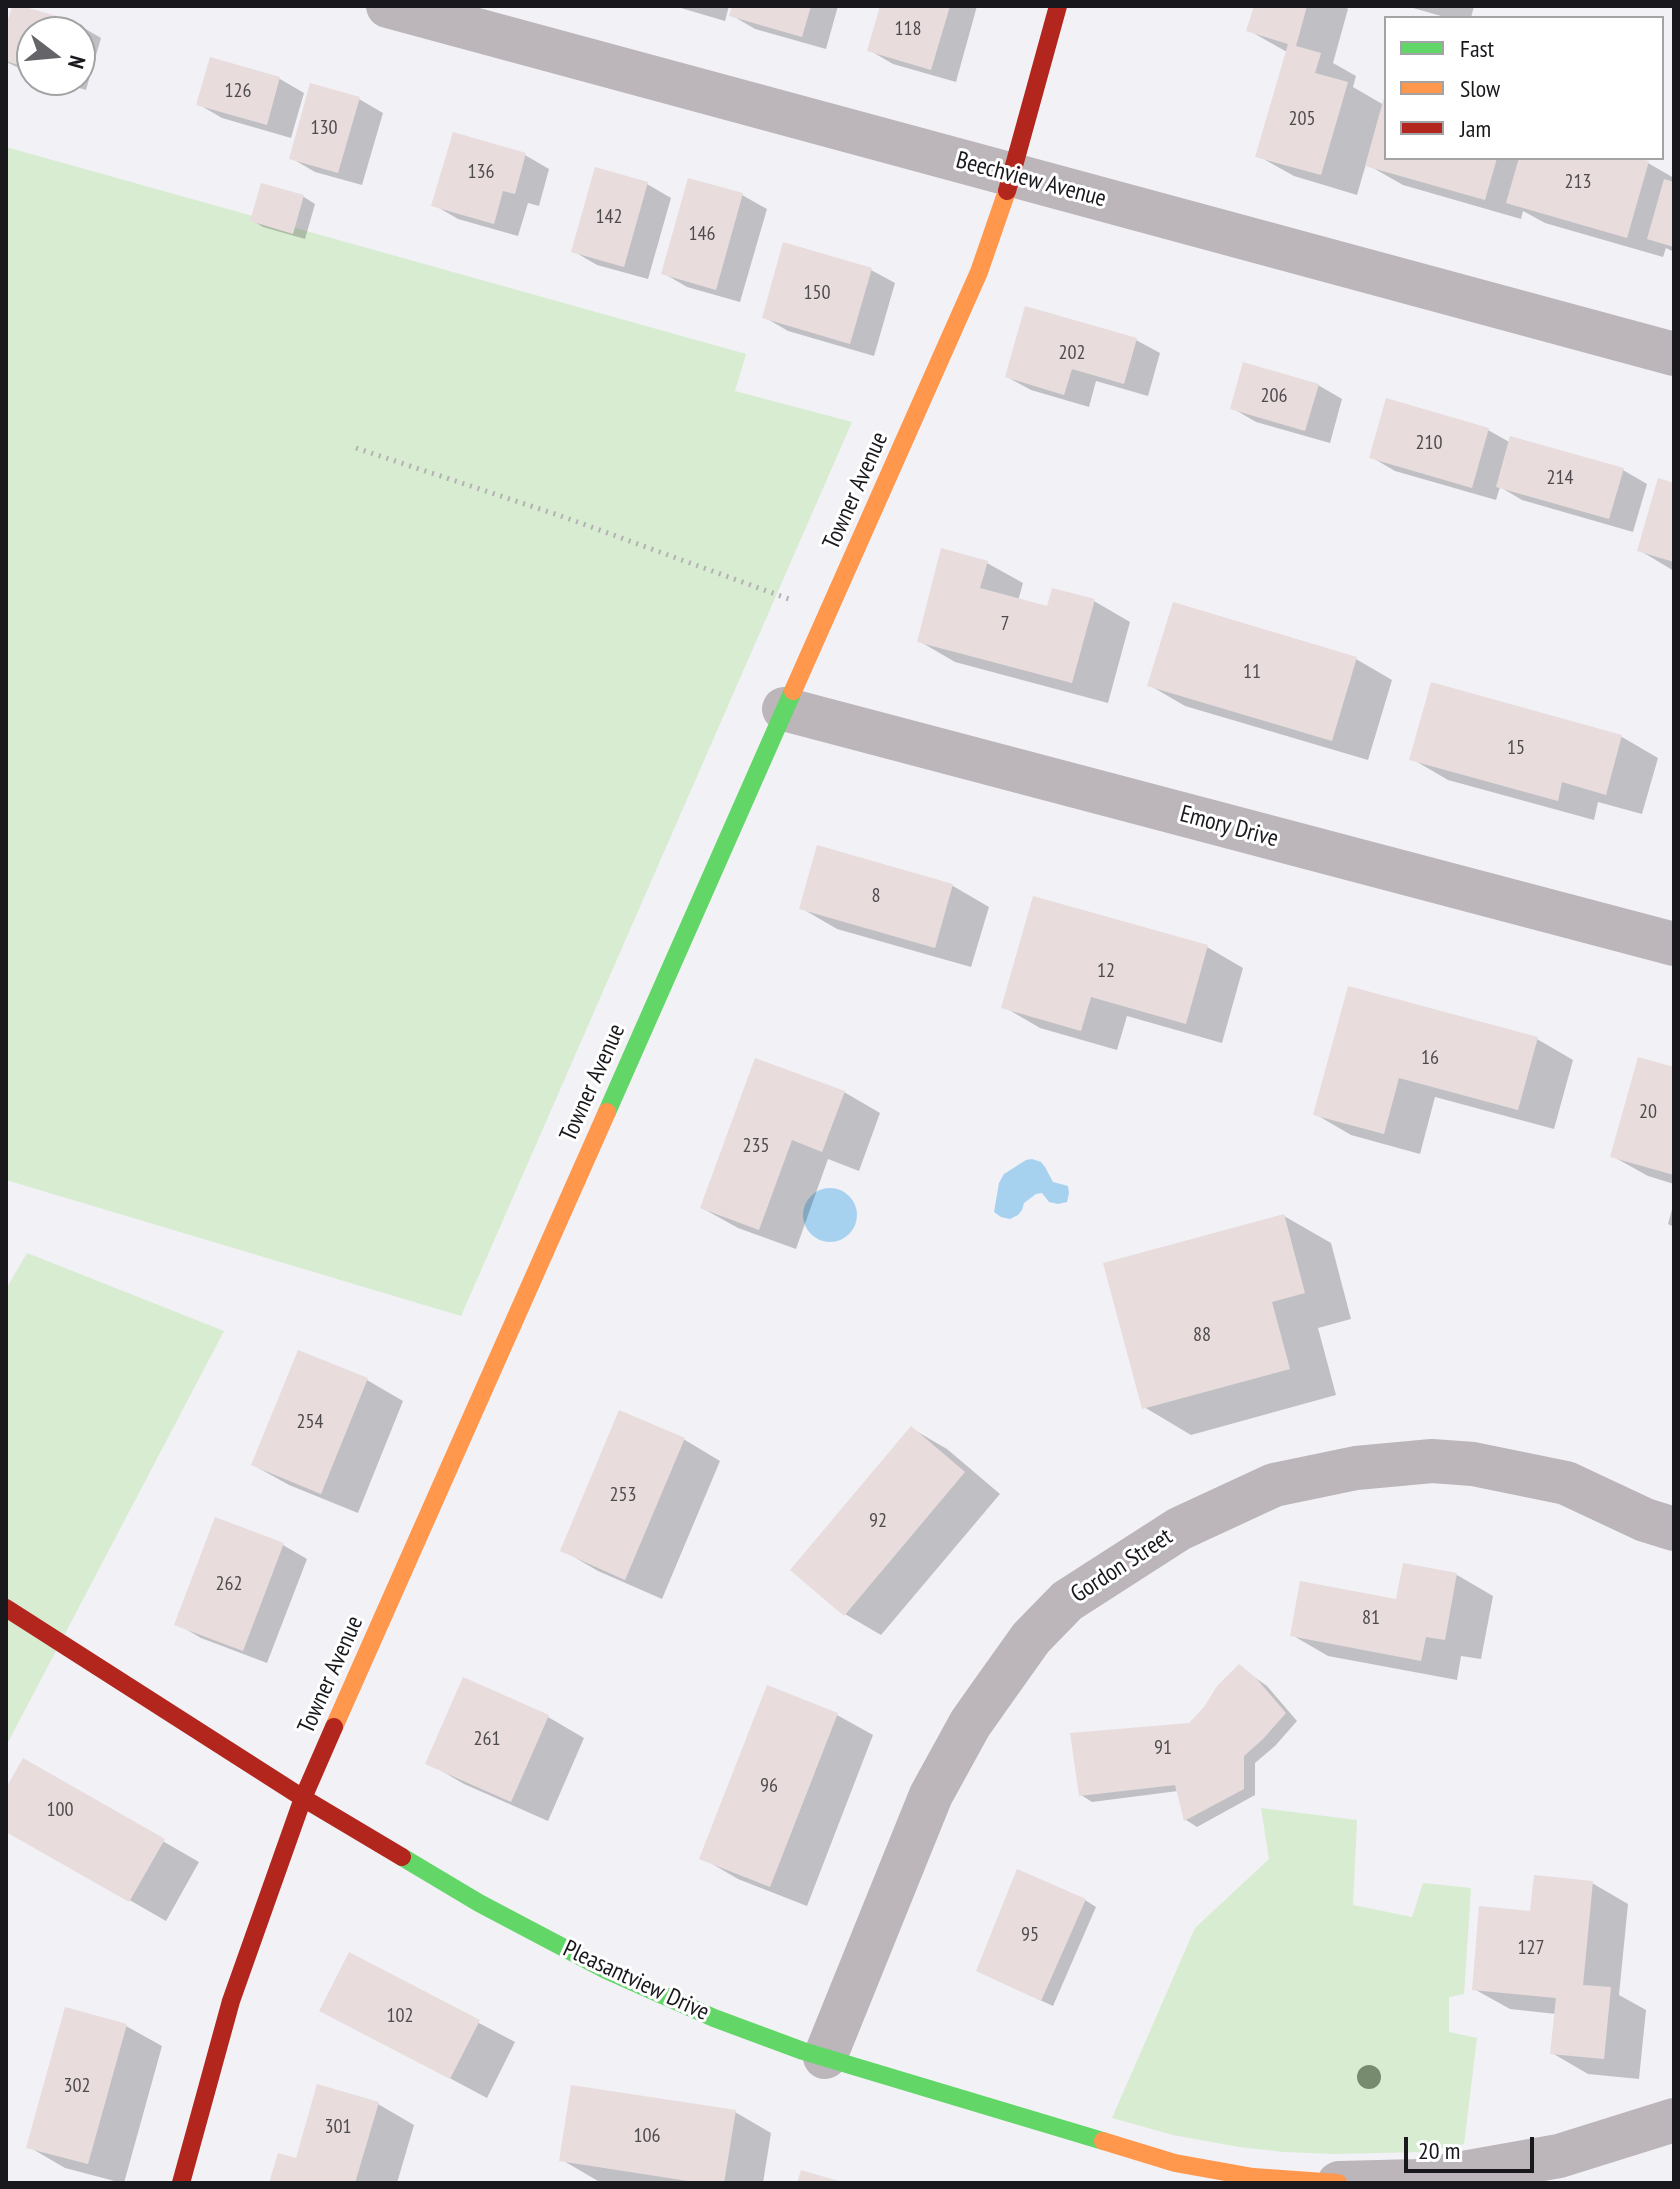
<!DOCTYPE html>
<style>
body{margin:0}
#map{position:relative;width:1680px;height:2189px;overflow:hidden;background:#f1f1f6;font-family:"PT Sans Narrow",sans-serif}
canvas{display:block}
.frame{position:absolute;inset:0;border:8px solid #19191d;pointer-events:none}
.legend{position:absolute;left:1384px;top:16px;width:280px;height:144px;box-sizing:border-box;background:#fff;border:2px solid #a3a3a5;margin:0;padding:10px 14px;list-style:none;font-size:24px;color:#19191d}
.legend li{display:flex;align-items:center;gap:16px;height:40px}
.legend b{width:40px;border:2px solid #a3a3a5}
.north{position:absolute;left:16px;top:16px;width:80px;height:80px;box-sizing:border-box;background:#fff;border:2px solid #a3a3a5;border-radius:50%;rotate:106deg;font-size:22px;font-weight:700;line-height:32px;text-align:center;color:#19191d}
.north::after{content:'';display:block;margin:auto;width:28px;height:36px;background:#656569;clip-path:polygon(50% 0,100% 100%,50% 72%,0 100%)}
.scale{position:absolute;left:1404px;top:2137px;width:130px;height:36px;box-sizing:border-box;border:4px solid #19191d;border-top:0;padding-left:10px;font-size:24px;line-height:28px;white-space:nowrap;color:#19191d;-webkit-text-stroke:6px #fff;paint-order:stroke}
</style>
<div id="map">
<canvas width="1680" height="2189"></canvas>
<div class="frame"></div>
<ul class="legend">
<li><b style="height:10px;background:#63d668"></b>Fast</li>
<li><b style="height:10px;background:#ff974d"></b>Slow</li>
<li><b style="height:10px;background:#b3261e"></b>Jam</li>
</ul>
<div class="north">N</div>
<div class="scale">20 m</div>
</div>
<script>
const ctx = document.querySelector('canvas').getContext('2d');
ctx.lineJoin = 'round';
function paint(path, color) { ctx.fillStyle = color; ctx.fill(path, 'evenodd'); }
const shape = rows => new Path2D(rows.map(r => 'M' + r).join(''));
function stroke(path, color, width, dash) { ctx.strokeStyle = color; ctx.lineWidth = width; ctx.lineCap = dash ? 'butt' : 'round'; ctx.setLineDash(dash || []); ctx.stroke(path); }
function write(font, color, halo, rows, align = 'center') {
  ctx.font = font + ' "PT Sans Narrow",sans-serif'; ctx.lineWidth = 6; ctx.setLineDash([]); ctx.textBaseline = 'middle'; ctx.strokeStyle = halo; ctx.fillStyle = color; for (const [text, x, y, turn = 0] of rows) {
    ctx.save(); ctx.translate(x, y); ctx.rotate((+turn || 0) * Math.PI / 180); ctx.textAlign = isNaN(turn) ? turn : align; if (halo) ctx.strokeText(text, 0, 0); ctx.fillText(text, 0, 0); ctx.restore();
  }
}
paint(shape([
 [6,147,746,354,735,391,852,422,461,1316,6,1180],
 [27,1253,224,1331,6,1746,6,1289],
 [1261,1808,1357,1820,1353,1905,1412,1917,1423,1883,1471,1888,1464,1994,1449,1997,1449,2032,1477,2038,1464,2144,1424,2152,1333,2154,1284,2152,1239,2147,1173,2135,1112,2118,1195,1928,1269,1859]
]), '#d7ecd1');
paint(shape([
 [1032,1159,1041,1162,1045,1167,1053,1182,1068,1186,1069,1193,1067,1202,1058,1204,1049,1202,1042,1193,1036,1194,1024,1203,1022,1210,1018,1215,1010,1219,1001,1217,994,1212,999,1183,1004,1174,1026,1160],
 '803 1215a27 27 0 1 1 54 0a27 27 0 1 1-54 0Z'
]), '#a6d2f0');
paint(shape([
 [14,6,77,24,101,38,86,90,52,80,80,80,80,32,32,32,32,74,6,62,6,35],
 [674,6,729,6,725,21],
 [734,6,838,6,826,49,755,29,731,15],
 [882,6,977,6,956,82,893,64,869,50],
 [1256,6,1343,6,1348,9,1333,63,1356,76,1353,87,1384,105,1386,98,1386,158,1630,158,1648,163,1674,178,1674,252,1666,248,1663,257,1545,223,1523,211,1521,219,1403,185,1366,164,1357,195,1294,176,1258,156,1287,52,1248,30],
 [1406,6,1474,6,1471,18,1448,18],
 [211,59,280,79,304,93,291,138,222,118,198,104],
 [359,99,383,113,362,185,315,172,291,158],
 [454,135,525,155,549,169,539,206,528,203,518,236,458,219,434,205],
 [690,180,742,195,767,209,740,302,687,287,663,273],
 [647,184,671,198,648,279,597,265,573,251],
 [262,185,304,197,315,204,305,239,263,227,252,220],
 [871,270,895,283,874,356,788,331,764,317],
 [1136,340,1160,353,1148,396,1096,381,1089,407,1031,390,1007,377],
 [1318,385,1342,399,1330,443,1256,422,1232,408],
 [1488,430,1511,443,1623,470,1647,484,1633,532,1522,500,1500,487,1496,500,1395,471,1371,457],
 [1674,485,1674,571,1639,550],
 [987,563,1023,583,1018,601,1048,609,1094,601,1130,622,1108,703,955,662,919,641],
 [1356,659,1392,680,1368,760,1185,706,1149,685],
 [1432,685,1622,737,1658,758,1642,814,1598,802,1594,820,1448,780,1412,759],
 [819,847,953,886,989,907,971,967,837,929,801,908],
 [1207,947,1243,968,1222,1043,1127,1016,1117,1050,1040,1028,1004,1007],
 [1349,988,1537,1039,1573,1060,1554,1129,1435,1097,1420,1154,1351,1135,1315,1114],
 [1674,1069,1674,1184,1648,1176,1612,1156],
 [844,1092,880,1113,859,1171,828,1159,796,1249,738,1228,702,1208],
 [1674,1202,1674,1227,1668,1224],
 [1284,1216,1331,1243,1351,1319,1318,1328,1336,1395,1191,1435,1144,1407],
 [299,1352,367,1380,403,1401,358,1513,289,1485,253,1465],
 [620,1413,685,1440,720,1461,662,1599,598,1571,562,1550],
 [911,1428,947,1449,1000,1494,881,1635,845,1614,793,1570],
 [283,1545,307,1559,267,1663,201,1638,177,1624],
 [1457,1575,1493,1596,1481,1659,1461,1656,1457,1680,1328,1656,1292,1635,1398,1602],
 [1240,1667,1267,1686,1297,1721,1275,1746,1255,1763,1255,1795,1197,1827,1186,1820,1178,1791,1092,1802,1081,1795,1190,1725],
 [769,1687,837,1715,873,1735,807,1906,738,1879,702,1858],
 [548,1717,584,1738,548,1821,464,1784,428,1763],
 [24,1761,199,1862,166,1921,6,1829,6,1792],
 [1592,1883,1628,1904,1619,1995,1646,2010,1639,2079,1588,2074,1552,2053,1556,2014,1510,2009,1474,1989,1532,1913],
 [1085,1900,1096,1907,1053,2006,990,1977],
 [350,1955,515,2042,487,2098,322,2010],
 [126,2026,162,2046,124,2183,122,2183,65,2168,29,2147],
 [378,2104,414,2125,397,2183,271,2183],
 [735,2112,771,2133,763,2183,610,2183,598,2181,562,2160]
]), '#0003');
paint(shape([
 [12,6,22,6,77,22,75,32,32,32,32,69,6,61,6,27],
 [732,6,811,6,802,37,729,16],
 [880,6,950,6,931,70,867,51],
 [1254,6,1307,6,1296,46,1321,53,1315,73,1348,82,1321,175,1255,157,1288,44,1246,31],
 [210,57,280,77,267,125,196,105],
 [310,83,360,97,338,173,289,159],
 [1385,94,1386,158,1497,158,1485,200,1365,166],
 [453,132,526,153,515,194,503,191,494,224,431,206],
 [1519,158,1637,158,1649,161,1627,238,1506,203],
 [595,167,648,182,624,267,571,252],
 [688,178,743,193,716,290,661,274],
 [1664,179,1674,182,1674,247,1647,239],
 [261,183,304,195,293,234,250,221],
 [783,242,872,268,850,344,762,318],
 [1025,306,1137,338,1124,384,1072,369,1064,395,1005,377],
 [1243,362,1319,384,1305,431,1230,409],
 [1386,398,1489,428,1472,488,1369,458],
 [1510,436,1624,468,1609,519,1496,487],
 [1658,478,1674,483,1674,562,1637,551],
 [941,548,988,561,980,588,1047,606,1052,588,1095,599,1072,683,917,642],
 [1173,602,1357,657,1332,741,1147,686],
 [1431,682,1622,735,1606,795,1562,782,1558,801,1409,760],
 [817,845,953,884,935,948,799,909],
 [1033,896,1208,945,1186,1024,1091,997,1081,1031,1001,1008],
 [1348,986,1538,1037,1518,1110,1399,1078,1384,1134,1313,1115],
 [1638,1057,1674,1067,1674,1175,1610,1157],
 [755,1058,845,1091,822,1152,792,1140,759,1230,700,1208],
 [1284,1214,1305,1293,1272,1302,1290,1369,1142,1409,1103,1263],
 [298,1350,368,1378,321,1494,251,1465],
 [619,1410,685,1438,625,1580,560,1551],
 [911,1426,965,1472,844,1616,790,1570],
 [215,1517,284,1543,243,1651,174,1625],
 [1403,1563,1457,1573,1445,1640,1426,1637,1421,1661,1290,1636,1300,1581,1396,1599],
 [1239,1664,1255,1677,1286,1713,1263,1739,1244,1756,1244,1789,1184,1821,1175,1785,1079,1796,1070,1733,1189,1723,1204,1707,1217,1686],
 [463,1677,549,1715,511,1802,425,1764],
 [767,1685,838,1713,770,1887,699,1859],
 [23,1758,165,1839,129,1902,6,1832,6,1788],
 [1017,1869,1086,1899,1041,2001,976,1971],
 [1534,1875,1593,1881,1583,1985,1611,1987,1604,2059,1550,2054,1556,1998,1472,1990,1479,1906,1530,1911],
 [349,1952,480,2020,450,2079,319,2011],
 [65,2007,127,2024,88,2164,26,2148],
 [317,2084,379,2102,355,2183,269,2183,278,2153,296,2158],
 [571,2085,736,2110,724,2183,701,2183,559,2161],
 [801,2170,842,2182,842,2183,797,2183]
]), '#e8dcdd');
stroke(shape([
 [356,448,561,516,789,599]
]), '#b5b0b3', 5, [2, 6]);
stroke(shape([
 [388,6,1674,354],
 [784,709,1674,944],
 [825,2057,931,1795,970,1724,989,1697,1031,1638,1067,1601,1179,1529,1274,1485,1356,1468,1432,1461,1473,1464,1566,1483,1645,1520,1674,1529],
 [1339,2183,1418,2181,1559,2156,1674,2120]
]), '#bcb5ba', 44);
stroke(shape([
 [607,1112,793,691],
 [402,1857,479,1903,606,1970,714,2018,803,2051,1103,2141]
]), '#63d668', 18);
stroke(shape([
 [793,691,979,272,1007,191],
 [334,1727,607,1112],
 [1103,2141,1175,2163,1253,2177,1338,2183]
]), '#ff974d', 18);
stroke(shape([
 [1007,191,1058,6],
 [6,1608,303,1798,402,1857],
 [181,2183,231,2001,303,1798,334,1727]
]), '#b3261e', 18);
ctx.fillStyle = '#778c6f';
for (const [x, y] of [
 [1369,2077]
]) { ctx.beginPath(); ctx.arc(x, y, 12, 0, 2 * Math.PI); ctx.fill(); }
write('20px', '#4e4b4e', null, [
 ["118",908,29],
 ["126",238,91],
 ["205",1302,119],
 ["130",324,128],
 ["136",481,172],
 ["213",1578,182],
 ["142",609,217],
 ["146",702,234],
 ["150",817,293],
 ["202",1072,353],
 ["206",1274,396],
 ["210",1429,443],
 ["214",1560,478],
 ["7",1005,624],
 ["11",1252,672],
 ["15",1516,748],
 ["8",876,896],
 ["12",1106,971],
 ["16",1430,1058],
 ["20",1648,1112],
 ["235",756,1146],
 ["88",1202,1335],
 ["254",310,1422],
 ["253",623,1495],
 ["92",878,1521],
 ["262",229,1584],
 ["81",1371,1618],
 ["261",487,1739],
 ["91",1163,1748],
 ["96",769,1786],
 ["100",60,1810],
 ["95",1030,1935],
 ["127",1531,1948],
 ["102",400,2016],
 ["302",77,2086],
 ["301",338,2127],
 ["106",647,2136]
]);
write('24px', '#19191d', '#fff', [
 ["Beechview Avenue",1031,180,15],
 ["Towner Avenue",856,491,-66],
 ["Emory Drive",1229,827,15],
 ["Towner Avenue",593,1083,-66],
 ["Gordon Street",1122,1566,-33],
 ["Towner Avenue",331,1675,-66],
 ["Pleasantview Drive",636,1981,25]
]);
</script>
